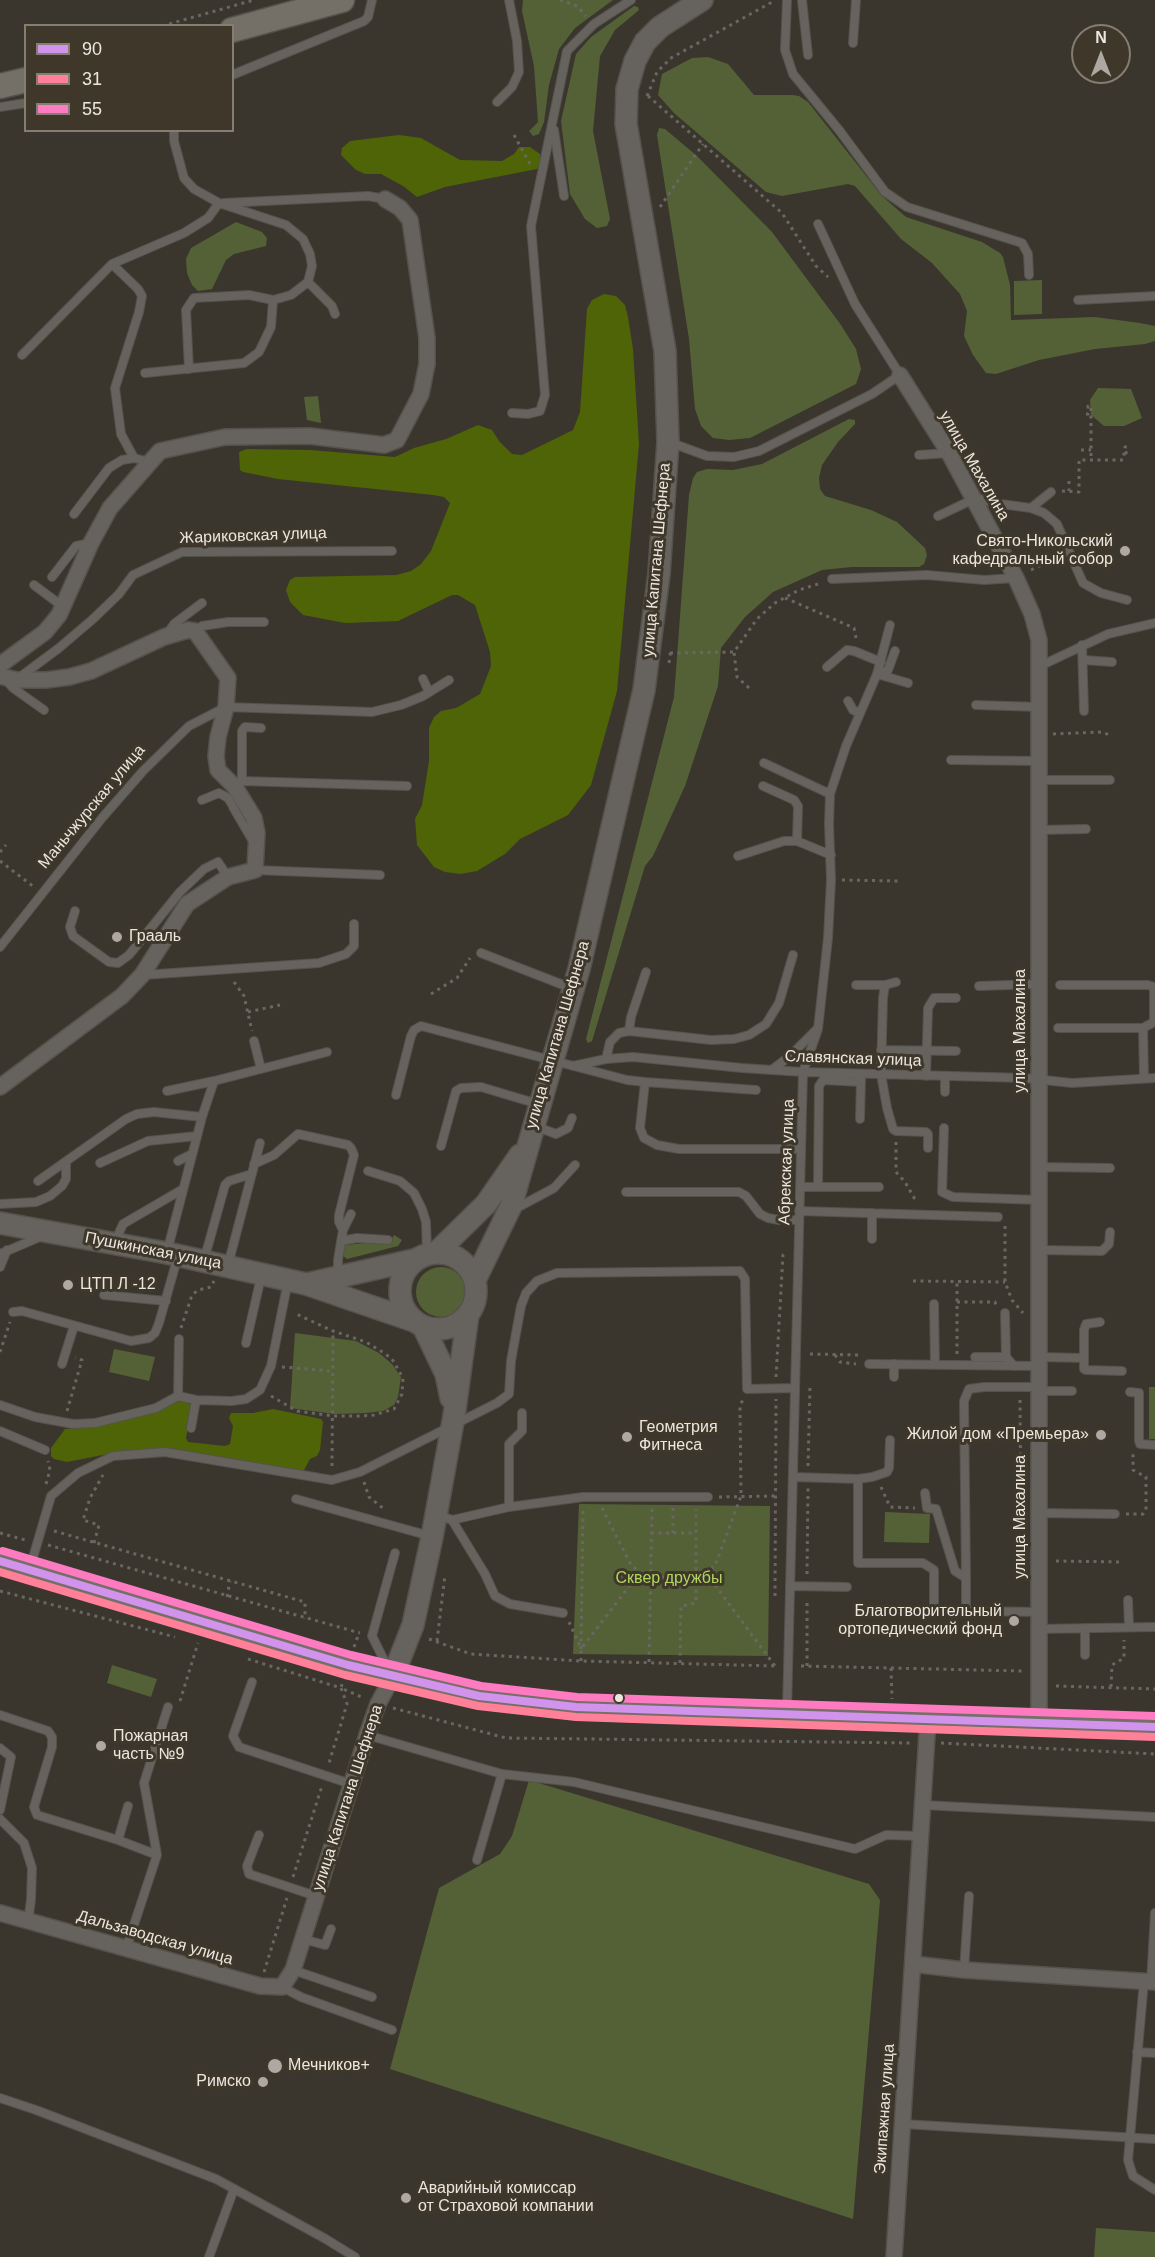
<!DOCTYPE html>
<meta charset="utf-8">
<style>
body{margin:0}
#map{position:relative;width:1155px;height:2257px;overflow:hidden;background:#3a362e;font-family:Helvetica,sans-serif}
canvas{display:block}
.legend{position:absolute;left:24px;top:24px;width:210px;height:108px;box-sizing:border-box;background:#3e372a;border:2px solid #837d72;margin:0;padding:8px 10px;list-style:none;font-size:18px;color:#ebe6df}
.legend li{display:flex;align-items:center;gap:12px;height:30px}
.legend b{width:30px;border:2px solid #837d72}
.north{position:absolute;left:1071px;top:24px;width:60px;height:60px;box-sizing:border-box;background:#3e372a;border:2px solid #837d72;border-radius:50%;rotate:0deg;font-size:16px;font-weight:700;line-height:24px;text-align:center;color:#ebe6df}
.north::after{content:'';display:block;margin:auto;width:21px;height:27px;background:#ada8a1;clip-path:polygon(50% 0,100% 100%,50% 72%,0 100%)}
</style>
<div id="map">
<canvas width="1155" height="2257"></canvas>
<ul class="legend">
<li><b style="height:8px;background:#d193ec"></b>90</li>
<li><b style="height:8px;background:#ff8098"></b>31</li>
<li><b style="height:8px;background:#fe7ac1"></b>55</li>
</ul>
<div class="north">N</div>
</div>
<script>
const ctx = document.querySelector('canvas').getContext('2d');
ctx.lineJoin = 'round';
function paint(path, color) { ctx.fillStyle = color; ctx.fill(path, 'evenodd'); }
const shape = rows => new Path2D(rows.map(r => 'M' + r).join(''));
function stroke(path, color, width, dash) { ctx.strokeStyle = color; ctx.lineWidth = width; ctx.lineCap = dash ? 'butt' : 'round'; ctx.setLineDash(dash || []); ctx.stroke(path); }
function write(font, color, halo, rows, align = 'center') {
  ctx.font = font + ' Helvetica,sans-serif'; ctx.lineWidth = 6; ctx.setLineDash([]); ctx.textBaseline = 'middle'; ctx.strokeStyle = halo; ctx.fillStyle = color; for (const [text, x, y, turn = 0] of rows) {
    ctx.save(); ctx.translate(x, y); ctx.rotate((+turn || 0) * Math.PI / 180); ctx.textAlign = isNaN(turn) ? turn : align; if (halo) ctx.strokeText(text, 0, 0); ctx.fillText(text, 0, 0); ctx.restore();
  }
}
paint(shape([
 [523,0,613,0,575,28,559,49,549,85,544,122,539,134,533,136,529,131,538,122,534,66,522,11],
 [634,6,638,7,639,10,615,30,600,56,593,131,610,219,607,226,597,228,585,219,570,194,561,121,576,54,591,37],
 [708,57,728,64,754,95,792,95,799,96,808,102,882,196,906,217,982,242,1000,253,1003,257,1010,285,1011,320,1095,317,1140,323,1155,326,1155,341,1145,344,1095,349,1039,360,996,374,986,373,973,355,964,336,967,311,960,294,932,263,901,239,855,186,848,184,782,196,766,192,674,113,658,95,662,74,692,58],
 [659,128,665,129,697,156,772,232,841,325,856,349,861,369,856,384,750,438,729,440,713,438,701,426,695,409,689,339,657,135],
 [236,222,262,232,267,238,266,246,234,254,226,260,212,289,198,291,192,285,187,273,186,259,191,248],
 [1042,280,1042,314,1014,315,1014,281],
 [1098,388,1131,389,1142,418,1124,426,1104,426,1091,415,1090,400],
 [318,396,321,423,307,420,304,397],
 [849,419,855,420,855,424,838,442,822,465,819,478,820,489,825,496,871,510,897,522,925,548,927,555,924,564,919,567,852,567,822,570,773,592,745,617,721,648,718,686,685,786,653,856,645,866,592,1041,588,1043,586,1039,674,697,689,495,693,478,697,472,707,469,733,470,762,464],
 [394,1235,402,1240,398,1246,347,1259,342,1255,344,1246,346,1245,391,1240],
 '416 1292a25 25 0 1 1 50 0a25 25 0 1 1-50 0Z',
 [295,1333,356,1341,379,1353,392,1364,401,1377,398,1397,394,1405,383,1411,366,1413,335,1414,290,1408],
 [114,1349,155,1357,149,1381,109,1372],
 [1149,1387,1155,1387,1155,1439,1149,1439],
 [579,1504,770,1506,768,1656,573,1654],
 [885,1512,930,1514,929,1543,884,1542],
 [112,1665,157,1679,151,1697,107,1683],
 [529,1780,869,1884,880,1900,853,2219,390,2069,439,1888,500,1854,512,1836],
 [1096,2228,1155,2232,1155,2257,1094,2257]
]), '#546136');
paint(shape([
 [399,135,421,138,460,160,502,161,514,154,519,147,530,147,540,154,541,163,537,169,445,187,417,197,403,186,381,174,365,174,356,170,341,155,342,148,350,141],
 [604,294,616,296,625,305,628,317,633,349,639,444,617,691,591,785,568,815,520,839,505,854,477,871,460,874,445,872,434,867,417,845,415,819,422,805,429,761,429,728,434,717,441,711,456,708,480,694,491,666,490,652,475,605,458,595,452,595,398,621,345,623,303,615,290,602,286,590,290,580,295,577,396,575,411,571,421,564,431,551,450,503,444,497,433,495,278,479,243,472,240,470,239,452,247,449,310,450,395,457,414,448,446,439,478,425,492,430,499,441,512,454,522,455,573,430,580,412,587,309,592,300],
 [180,1400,193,1405,186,1438,188,1442,225,1446,230,1444,233,1426,229,1418,231,1413,253,1413,273,1409,321,1419,323,1422,320,1450,317,1456,310,1459,304,1470,299,1472,167,1449,113,1453,67,1462,54,1459,51,1456,51,1448,65,1429,96,1426,156,1411]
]), '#4e6406');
const lane = shape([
 [787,0,785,50,793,74,839,130,885,192,907,207,1022,243,1028,254,1029,275],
 [802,0,808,55],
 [853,43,856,0],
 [232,75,364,21,368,17,372,0],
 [497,102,512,87,519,72,517,41,509,0],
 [0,107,26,103],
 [174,130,174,141,184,178,194,189,219,203,286,225,303,239,310,254,312,266,308,282,291,295,273,300,249,295,194,298,186,310,189,369],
 [554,130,564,196],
 [224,203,368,196,385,199],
 [112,264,184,233,208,218,219,203],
 [308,282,332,306,335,314],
 [1078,300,1155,296],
 [22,355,112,264,138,289,142,296,139,312,115,388,121,434,134,458],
 [145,373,244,363,259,352,271,327,273,300],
 [512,413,528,414,540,411,545,395,531,226,567,51,594,24,631,0],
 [669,442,707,456,734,457,759,451,872,394,900,375,855,304,818,224],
 [919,455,949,453],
 [974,497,993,503,1031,508,1044,513,1057,524,1083,583,1101,593,1127,600],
 [1031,508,1051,492],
 [74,514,109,468,122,460,134,458,149,462],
 [938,516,974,499],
 [52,577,76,546,91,543],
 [832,579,927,575,984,580,1016,578],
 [34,585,62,606],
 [195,631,202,626,228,622,264,622],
 [167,634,174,624,202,603],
 [1082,645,1084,711],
 [895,651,888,670,877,674,908,683],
 [1084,660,1112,662],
 [1040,666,1108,634,1155,623],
 [827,667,847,650,854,651,881,662],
 [20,677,59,648,93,619,119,594,133,575,182,552,392,551],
 [423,679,429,692],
 [6,680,13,688,44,710],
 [848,701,853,710,860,713],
 [976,705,1040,707],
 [951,760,1040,761],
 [764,763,830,794],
 [1040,780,1110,780],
 [242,781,242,731,245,727,261,728],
 [763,786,794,800,798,806,797,841],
 [235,787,242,781,407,786],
 [202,800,219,793,228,798,231,803],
 [233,807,254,843],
 [1040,830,1086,829],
 [738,856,784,841,797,841,831,855],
 [255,870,380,875],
 [75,911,70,927,73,936,109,962,118,963,129,955,180,892,204,869,218,862,228,877],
 [0,947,102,818,143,771,189,726,226,707,372,712,401,705,423,696,449,680],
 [481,953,571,988],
 [143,975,319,963,346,954,354,946,354,924],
 [896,982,885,985,883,998,881,1074,887,1108,893,1129,896,1131,926,1132,928,1134,928,1148],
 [856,985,885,985],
 [1060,985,1148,985,1154,987,1154,1022,1143,1028,1144,1078],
 [979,986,1039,984],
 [1058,1028,1143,1028],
 [629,1031,631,1017,646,972],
 [254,1041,261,1069],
 [881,1050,956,1051],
 [606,1059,610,1042,619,1033,629,1031,711,1040,734,1039,749,1035,766,1024,779,1003,793,955],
 [573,1066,606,1059,633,1057,742,1068,803,1072,1025,1078,1072,1083,1155,1078],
 [773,1069,790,1056,816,1030],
 [926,1076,928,1008,934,998,956,998],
 [645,1082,756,1090],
 [167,1091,214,1081],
 [945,1092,945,1076],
 [396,1095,411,1036,414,1030,421,1026,627,1080,645,1082,640,1128,644,1138,657,1145,679,1149,801,1149],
 [860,1119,861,1079],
 [535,1126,556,1134,568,1128,572,1118],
 [944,1128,942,1192,953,1197,1039,1200],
 [441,1146,456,1091,461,1088,481,1087,538,1104],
 [178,1161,192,1154],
 [100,1163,148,1141,197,1136],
 [254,1164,274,1155,298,1134,348,1145,351,1148,354,1155,339,1215,339,1222,343,1230,338,1260,338,1275],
 [1039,1167,1110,1168],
 [368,1171,400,1181,414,1193,422,1209,426,1222,427,1253],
 [38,1181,126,1119,137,1114,154,1112,202,1117,214,1081,327,1052],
 [800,1187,879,1187],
 [818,1187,819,1086,823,1080,861,1082],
 [626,1192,739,1192,746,1196,760,1214,768,1218,779,1220,799,1220],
 [0,1204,36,1202,50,1196,62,1186,66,1179,66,1162],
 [513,1210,554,1188,575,1165],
 [799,1211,998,1217],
 [872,1213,872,1239],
 [343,1230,351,1214],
 [341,1241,357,1238,388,1240],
 [115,1242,123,1224,183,1189],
 [1039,1250,1102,1251,1109,1244,1110,1232],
 [167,1252,202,1117],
 [0,1254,42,1236],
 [204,1260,225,1185,229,1181,252,1174],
 [228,1265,260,1143],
 [0,1267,7,1250],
 [104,1295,166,1301],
 [934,1304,935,1365],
 [13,1312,22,1311,131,1341,149,1338,155,1333,159,1323,178,1256],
 [1005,1313,1006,1357,1014,1366],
 [246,1343,261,1277],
 [975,1357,1006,1357],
 [1039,1357,1084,1358,1084,1330,1086,1324,1100,1322],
 [1084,1358,1084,1369,1086,1370,1122,1371],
 [62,1364,74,1326],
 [869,1364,1039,1366],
 [894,1364,894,1377],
 [1039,1391,1072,1391],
 [1130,1392,1139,1393,1139,1441,1140,1444,1155,1445],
 [178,1396,179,1339],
 [0,1405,35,1417,73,1424,95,1423,156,1408,178,1396,196,1400,232,1401,246,1399,260,1390,271,1366,288,1281],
 [191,1428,196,1400],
 [0,1431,45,1450],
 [793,1477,858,1479,872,1477,887,1472,889,1468,890,1440],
 [858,1479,858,1563,923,1563,934,1570,934,1614],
 [925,1493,927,1508,936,1509,955,1571,966,1578,966,1608,969,1611,1039,1612],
 [296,1499,430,1536],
 [509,1507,509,1444,522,1431,522,1413],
 [1039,1513,1115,1514],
 [438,1515,452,1520,509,1507,583,1497,708,1497],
 [452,1520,485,1574,495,1596,510,1604,563,1613],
 [30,1568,51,1496,78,1473,113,1456,165,1452,332,1480,360,1472,497,1403,509,1394,511,1361,521,1306,526,1293,537,1281,557,1273,740,1271,745,1279,747,1389,795,1388],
 [966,1578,964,1401,969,1389,984,1387,1039,1387],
 [790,1586,847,1587],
 [1128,1600,1129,1627],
 [1085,1628,1085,1655],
 [1039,1629,1155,1627],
 [389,1670,372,1636,395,1553],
 [252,1682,233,1736,239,1747,351,1784],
 [787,1710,803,1072,818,1029,828,938,831,880,829,824,830,794,846,746,877,674,890,625],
 [0,1715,48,1731,52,1737,52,1747,34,1807,37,1815,118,1840,157,1855,126,1949],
 [367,1735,502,1774,477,1860],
 [0,1748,11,1757,0,1810],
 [502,1774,574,1782,855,1849,886,1835,921,1836],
 [923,1805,1155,1817],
 [0,1819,24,1843,32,1868,31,1900,28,1921],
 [259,1835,247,1866,249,1874,316,1896],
 [118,1840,128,1806],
 [157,1855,144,1783,168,1707],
 [303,1939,325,1945,331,1929],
 [293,1970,372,1997],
 [964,1970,969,1896],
 [1144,1981,1128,2160,1133,2176,1155,2190],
 [1151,1982,1155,1913],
 [282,1987,301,1997,392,2030],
 [1137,2052,1155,2053],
 [0,2098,36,2110,216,2179,324,2238,355,2257],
 [903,2124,1155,2139],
 [209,2257,234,2189]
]);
const street = shape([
 [900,375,949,453,1016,578,1032,614,1039,640,1039,1723],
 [0,665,45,632,59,615,91,543,110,508,160,451,225,437,310,436,384,445,397,440,421,394,427,364,427,338,410,220,400,208,385,199],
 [0,676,17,680,46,680,69,677,91,671,164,637,188,630,195,631,228,678,226,707,218,737,216,756,218,770,235,787,254,818,257,833,255,870,228,877,187,904,142,975,122,996,0,1087],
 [0,1913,260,1986,282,1987,293,1970,367,1735,378,1704,393,1676],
 [913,1964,964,1970,1155,1982],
 [894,2257,928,1719]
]);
const secondary = shape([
 [0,1223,167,1253,306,1284,414,1321],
 [437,1252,486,1204,520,1155],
 '400 1291a38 38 0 1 1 76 0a38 38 0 1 1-76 0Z',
 [475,1280,511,1206,579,969,644,690,659,574,668,442,665,351,626,124,627,89,635,61,645,42,660,27,702,0],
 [307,1284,414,1260],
 [423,1326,446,1374,451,1398],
 [393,1676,413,1625,432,1537,454,1416,468,1314]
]);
const primary = shape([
 [232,30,342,0],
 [0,86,26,80],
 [0,1561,348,1665,479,1696,576,1707,1155,1727]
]);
stroke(lane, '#55524c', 10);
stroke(street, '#55524c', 18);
stroke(secondary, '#55524c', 24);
stroke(primary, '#55524c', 27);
stroke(shape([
 [560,0,577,6,586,16],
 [162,26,254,0],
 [647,96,657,72,671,58,774,1],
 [648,96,782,213,816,266,828,277],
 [514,135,530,164],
 [660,207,703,144],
 [1086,414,1088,414,1088,406,1091,406,1091,460],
 [1081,450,1091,450],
 [1069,481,1069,491],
 [1062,491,1079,492,1079,460,1123,460,1125,447,1127,447,1126,454,1128,455],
 [1031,570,1057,557],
 [785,598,854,628,856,638],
 [670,653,734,652],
 [669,663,671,648],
 [749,688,737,677,734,652,757,619,775,603,799,590,821,583],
 [1053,734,1101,732,1110,735],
 [0,852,6,845],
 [0,861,34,887],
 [842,880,900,881],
 [234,982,244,996,252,1031],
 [431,994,457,978,470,958],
 [248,1012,280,1005],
 [896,1142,896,1172,905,1182,916,1201],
 [1005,1226,1005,1282,1012,1300,1023,1313],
 [913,1281,1005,1282],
 [957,1302,995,1302,996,1305],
 [181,1328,192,1295,198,1290,211,1287,214,1281],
 [0,1352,10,1322],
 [810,1354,860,1355],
 [957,1354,957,1282],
 [835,1355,840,1362,856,1364],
 [282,1367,331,1371],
 [776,1377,783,1255,785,1253],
 [271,1396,297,1411,334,1416,359,1416,374,1415,394,1409,402,1394,403,1378,392,1359,384,1353,366,1342,333,1331,294,1313],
 [1020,1400,1021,1522],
 [67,1411,82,1360,75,1358],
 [332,1466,333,1332],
 [808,1466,810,1386],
 [364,1482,369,1497,384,1509],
 [46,1484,50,1470,48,1461],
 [881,1487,890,1507,915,1508],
 [719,1497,775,1496],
 [602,1508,631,1565,640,1572,651,1577,696,1578,715,1566,741,1496,740,1407,743,1399],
 [673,1508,673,1533],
 [1126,1514,1143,1514,1146,1510,1146,1477,1133,1470,1133,1454],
 [54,1531,305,1602,305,1619],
 [0,1533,25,1540],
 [651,1533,696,1533],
 [94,1543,99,1525,83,1520,90,1498,103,1475],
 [48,1545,360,1633],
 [1056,1561,1121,1562],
 [706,1573,775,1666],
 [807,1574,808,1488],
 [0,1591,175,1637],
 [775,1596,776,1399],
 [227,1597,230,1581],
 [569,1622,580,1646],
 [429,1639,471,1654,581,1661,776,1666],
 [437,1641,445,1575],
 [354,1647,359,1633],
 [581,1649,583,1510],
 [248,1659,341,1688,347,1704,329,1763],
 [581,1661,581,1649,640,1572],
 [649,1662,652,1508],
 [680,1663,681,1606,696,1603,696,1509],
 [801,1666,1022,1671],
 [807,1666,807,1599],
 [891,1668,892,1699],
 [342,1684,341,1688,364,1698],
 [1056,1686,1155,1689],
 [1111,1687,1112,1665,1124,1658,1124,1640],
 [180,1701,198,1643],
 [393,1708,506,1738,910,1743],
 [941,1743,1155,1754],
 [293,1877,322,1786],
 [264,1972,287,1898]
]), '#6a6763', 3, [3, 4.5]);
stroke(lane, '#66635e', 8);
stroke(street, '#66635e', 15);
stroke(secondary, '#66635e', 21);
stroke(primary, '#757067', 24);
stroke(shape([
 [0,1561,348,1665,479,1696,576,1707,1155,1727]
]), '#d193ec', 8);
stroke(shape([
 [0,1572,345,1675,478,1706,576,1717,1155,1737]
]), '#ff8098', 8);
stroke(shape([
 [3,1551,351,1655,481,1686,577,1697,1155,1716]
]), '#fe7ac1', 8);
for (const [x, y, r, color] of [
 [1125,551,6,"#ada8a1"],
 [117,937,6,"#ada8a1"],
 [68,1285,6,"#ada8a1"],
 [1101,1435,6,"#ada8a1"],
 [627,1437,6,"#ada8a1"],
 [1014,1621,6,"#ada8a1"],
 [619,1698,5,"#ebe6df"],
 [101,1746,6,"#ada8a1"],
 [275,2066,8,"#ada8a1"],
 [263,2082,6,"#ada8a1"],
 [406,2198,6,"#ada8a1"]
]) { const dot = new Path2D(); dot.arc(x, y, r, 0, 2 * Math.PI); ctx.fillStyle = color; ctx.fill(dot); stroke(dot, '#3e372a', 2); }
write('16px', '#ebe6df', '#3e372a', [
 ["улица Махалина",974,466,60],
 ["Жариковская улица",253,536,-2],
 ["улица Капитана Шефнера",657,560,-85],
 ["Маньчжурская улица",92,807,-50],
 ["улица Махалина",1021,1031,-90],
 ["улица Капитана Шефнера",558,1035,-74],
 ["Славянская улица",853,1059,2],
 ["Абрекская улица",787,1162,-88],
 ["Пушкинская улица",153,1251,11],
 ["улица Махалина",1021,1517,-90],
 ["улица Капитана Шефнера",348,1798,-72],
 ["Дальзаводская улица",155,1938,16],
 ["Экипажная улица",885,2109,-86]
]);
write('16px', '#ebe6df', '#3e372a', [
 ["Свято-Никольский",1113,542,"right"],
 ["кафедральный собор",1113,560,"right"],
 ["Грааль",129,937],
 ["ЦТП Л -12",80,1285],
 ["Геометрия",639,1428],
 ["Фитнеса",639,1446],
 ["Жилой дом «Премьера»",1089,1435,"right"],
 ["Благотворительный",1002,1612,"right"],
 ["ортопедический фонд",1002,1630,"right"],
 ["Пожарная",113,1737],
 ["часть №9",113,1755],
 ["Мечников+",288,2066],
 ["Римско",251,2082,"right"],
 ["Аварийный комиссар",418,2189],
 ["от Страховой компании",418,2207]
], 'left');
write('16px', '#b1d65f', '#3e372a', [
 ["Сквер дружбы",669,1579]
]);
</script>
